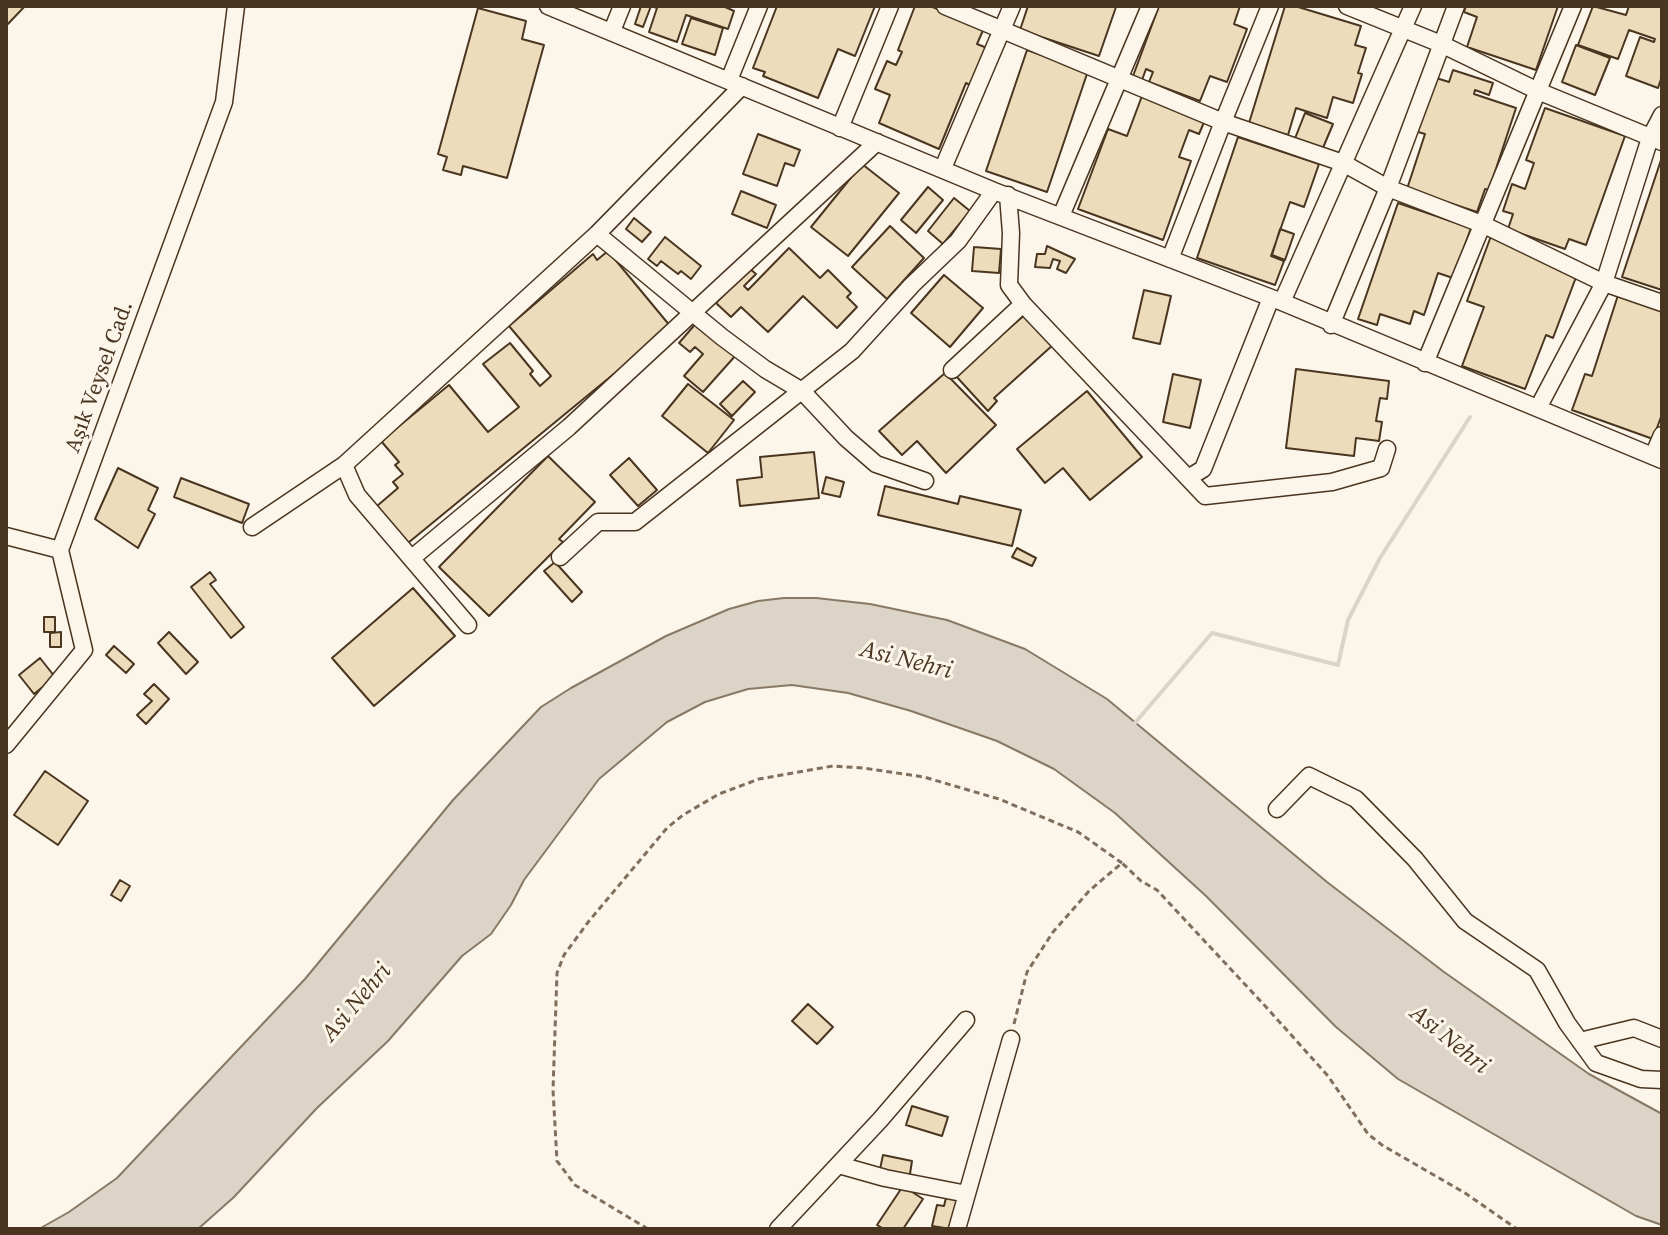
<!DOCTYPE html>
<meta charset="utf-8">
<style>
body{margin:0}
#map{position:relative;width:1668px;height:1235px;overflow:hidden;background:#fbf6e9;font-family:"Source Serif 4",serif}
canvas{display:block}
.frame{position:absolute;inset:0;border:8px solid #4a3520;pointer-events:none}
</style>
<div id="map">
<canvas width="1668" height="1235"></canvas>
<div class="frame"></div>
</div>
<script>
const ctx = document.querySelector('canvas').getContext('2d');
ctx.lineJoin = 'round';
function paint(path, color) { ctx.fillStyle = color; ctx.fill(path, 'evenodd'); }
const shape = rows => new Path2D(rows.map(r => 'M' + r).join(''));
function stroke(path, color, width, dash) { ctx.strokeStyle = color; ctx.lineWidth = width; ctx.lineCap = dash ? 'butt' : 'round'; ctx.setLineDash(dash || []); ctx.stroke(path); }
function write(font, color, halo, rows, align = 'center') {
  ctx.font = font + ' "Source Serif 4",serif'; ctx.lineWidth = 6; ctx.setLineDash([]); ctx.textBaseline = 'middle'; ctx.strokeStyle = halo; ctx.fillStyle = color; for (const [text, x, y, turn = 0] of rows) {
    ctx.save(); ctx.translate(x, y); ctx.rotate((+turn || 0) * Math.PI / 180); ctx.textAlign = isNaN(turn) ? turn : align; if (halo) ctx.strokeText(text, 0, 0); ctx.fillText(text, 0, 0); ctx.restore();
  }
}
const water = shape([
 [784,598,816,598,870,604,947,620,1025,649,1107,699,1327,882,1444,972,1589,1074,1662,1114,1662,1225,1636,1216,1398,1079,1336,1027,1206,896,1115,813,1054,769,997,741,911,711,848,693,792,685,748,689,705,702,667,722,599,779,524,880,511,905,491,934,462,956,388,1041,317,1108,234,1197,198,1229,39,1229,69,1212,117,1178,305,979,453,800,541,707,571,688,666,636,729,609,758,601,784,598]
]);
paint(water, '#dcd4c6');
stroke(water, '#887966', 2);
stroke(shape([
 [1134,724,1212,633,1338,665,1348,620,1380,558,1470,417]
]), '#dcd4c6', 4);
const building = shape([
 [6,6,25,6,6,26,6,6],
 [641,6,651,6,643,27,635,24,641,6],
 [651,6,723,6,734,11,728,29,686,15,677,42,649,32,657,8,651,6],
 [777,6,875,6,855,56,838,49,818,98,763,76,765,72,753,68,777,6],
 [915,6,930,6,984,28,977,44,987,48,972,86,966,83,939,149,879,123,890,95,875,89,887,61,896,65,902,52,898,50,915,6],
 [1028,6,1120,6,1116,7,1099,56,1020,30,1028,6],
 [1159,6,1240,6,1234,24,1247,29,1227,82,1210,76,1200,101,1149,82,1153,72,1146,69,1142,80,1133,76,1159,6],
 [1285,6,1295,6,1361,26,1355,45,1366,48,1358,73,1362,74,1353,103,1333,97,1327,118,1296,108,1288,135,1249,123,1285,6],
 [1466,6,1558,6,1536,70,1467,47,1477,17,1464,12,1466,6],
 [1593,6,1626,15,1629,6,1662,6,1662,76,1658,88,1626,76,1640,37,1654,42,1655,39,1629,30,1618,59,1578,45,1593,6],
 [478,8,526,21,522,39,544,45,507,178,463,166,461,175,443,170,447,157,438,154,478,8],
 [691,18,723,28,715,55,682,44,691,18],
 [1576,45,1610,58,1595,95,1562,82,1576,45],
 [1027,50,1088,71,1047,192,986,171,1027,50],
 [1453,70,1493,83,1489,95,1475,90,1474,94,1516,108,1489,190,1485,189,1477,212,1407,189,1425,134,1415,131,1433,77,1449,82,1453,70],
 [1142,96,1205,120,1199,134,1189,130,1179,157,1191,161,1163,240,1078,209,1108,129,1127,136,1142,96],
 [1545,108,1625,136,1586,245,1569,239,1565,249,1508,229,1513,214,1503,211,1512,184,1525,189,1534,163,1526,160,1545,108],
 [1305,113,1333,124,1320,155,1294,141,1305,113],
 [758,134,800,150,794,166,785,163,777,186,743,174,758,134],
 [1238,137,1319,164,1304,207,1290,202,1271,256,1284,261,1275,285,1197,258,1238,137],
 [1662,157,1662,290,1622,277,1662,157],
 [862,164,899,193,848,256,811,227,862,164],
 [928,187,943,200,916,233,901,220,928,187],
 [741,191,776,205,767,228,732,214,741,191],
 [954,198,970,211,943,244,928,231,954,198],
 [1398,203,1471,228,1453,278,1438,273,1424,315,1414,311,1410,324,1380,314,1377,325,1358,319,1398,203],
 [634,218,651,232,642,242,626,229,634,218],
 [890,226,924,258,887,299,852,267,890,226],
 [1280,229,1294,234,1285,260,1272,255,1280,229],
 [1491,236,1578,272,1553,338,1546,335,1525,389,1462,366,1484,307,1467,301,1491,236],
 [665,237,701,266,691,279,681,271,678,274,661,261,657,266,648,259,665,237],
 [1047,246,1075,259,1066,273,1057,269,1060,261,1053,259,1050,268,1035,267,1037,254,1045,254,1047,246],
 [974,247,1001,249,999,273,972,271,974,247],
 [789,248,820,278,828,270,851,293,847,297,857,307,837,328,803,296,768,332,741,307,731,317,716,303,749,268,756,274,744,286,748,290,789,248],
 [608,251,671,327,408,543,377,506,398,488,393,482,403,474,395,465,399,462,381,441,449,385,488,432,519,407,483,364,510,343,533,371,530,374,540,386,551,376,509,326,593,254,597,260,608,251],
 [944,275,983,308,950,347,911,313,944,275],
 [1144,290,1171,296,1160,344,1133,338,1144,290],
 [1619,292,1662,308,1662,414,1653,439,1572,410,1585,374,1592,376,1619,292],
 [1027,313,1054,344,994,398,997,401,988,411,955,375,1027,313],
 [698,321,736,355,703,392,684,376,703,354,695,347,690,352,679,343,698,321],
 [1296,369,1389,381,1387,399,1380,398,1376,421,1382,422,1379,441,1356,438,1354,456,1286,448,1296,369],
 [945,373,996,425,946,473,917,441,902,455,879,431,945,373],
 [1173,374,1201,380,1190,428,1163,422,1173,374],
 [743,381,755,392,732,416,720,404,743,381],
 [688,384,734,420,708,453,662,416,688,384],
 [1087,391,1142,457,1090,500,1063,468,1045,483,1017,449,1087,391],
 [814,452,819,498,740,506,737,480,762,477,760,457,814,452],
 [548,456,595,502,559,539,563,542,489,616,439,567,548,456],
 [629,458,657,490,638,506,610,475,629,458],
 [118,468,158,488,148,510,155,514,138,548,95,519,118,468],
 [826,477,844,482,840,497,822,493,826,477],
 [181,478,249,504,242,523,174,497,181,478],
 [885,486,958,504,960,496,1021,510,1012,546,878,515,885,486],
 [1017,548,1036,558,1032,566,1012,557,1017,548],
 [555,562,582,592,572,602,544,571,555,562],
 [210,572,216,580,210,584,244,627,231,638,191,587,210,572],
 [413,588,455,636,374,706,332,658,413,588],
 [44,617,55,617,55,632,44,632,44,617],
 [61,632,61,647,50,647,50,633,61,632],
 [169,632,198,662,186,674,158,643,169,632],
 [114,646,134,664,126,673,106,655,114,646],
 [40,658,55,677,34,694,19,675,40,658],
 [154,684,169,699,146,724,137,715,152,701,144,694,154,684],
 [45,771,88,801,58,845,14,815,45,771],
 [120,880,130,886,121,901,111,895,120,880],
 [808,1004,833,1027,817,1044,792,1021,808,1004],
 [912,1106,948,1117,942,1136,906,1125,912,1106],
 [883,1155,912,1161,909,1180,879,1174,883,1155],
 [903,1186,923,1199,903,1229,884,1229,877,1225,903,1186],
 [946,1198,958,1200,951,1229,932,1226,937,1205,944,1206,946,1198]
]);
paint(building, '#ecdcbc');
stroke(building, '#4a3520', 2);
const minor = shape([
 [548,6,994,191,1282,302,1662,460],
 [945,6,1223,122,1270,6],
 [1347,6,1441,44,1538,91,1662,142],
 [612,31,622,6],
 [729,80,759,6],
 [840,128,890,6],
 [943,168,1012,6],
 [1061,216,1150,6],
 [597,234,722,337,765,369,802,391,846,438,876,464,925,481],
 [1170,259,1223,122,1343,163,1388,188,1484,225,1604,283,1662,303],
 [1282,302,1413,6],
 [1023,304,1205,496,1332,482,1381,468,1387,449],
 [1331,325,1388,188,1456,6],
 [1425,363,1573,6],
 [952,370,1023,304,1009,285,1011,233,1008,195],
 [1538,408,1604,283,1650,138,1662,115],
 [1653,456,1662,435],
 [1188,478,1203,469,1271,298],
 [252,527,344,465],
 [6,536,60,550],
 [560,557,598,522,635,522,852,351,912,285,958,241,994,191],
 [412,558,569,427,877,142],
 [468,625,357,495,344,465,597,234,742,86],
 [6,745,84,650,60,550,224,102,236,6],
 [1277,809,1309,776,1356,799,1415,859,1465,921,1537,970,1567,1023,1596,1063,1641,1079,1662,1080],
 [1580,1041,1634,1028,1662,1039],
 [839,1165,885,1178,967,1194],
 [778,1229,880,1120,966,1020],
 [957,1229,1011,1039]
]);
stroke(minor, '#4a3520', 19);
stroke(shape([
 [1014,1024,1027,972,1053,932,1089,891,1122,863,1141,881,1157,890,1267,1008,1328,1076,1368,1134,1382,1145,1465,1193,1517,1229],
 [648,1229,575,1185,557,1161,553,1090,557,973,564,955,589,921,667,828,683,815,719,794,759,779,833,766,863,768,924,777,999,799,1078,832,1122,863]
]), '#7f6f5c', 3, [6, 4]);
stroke(minor, '#fbf6e9', 16);
write('22px', '#4a3520', '#fbf6e9', [
 ["Aşık Veysel Cad.",100,377,-70]
]);
write('italic 24px', '#4a3520', '#fbf6e9', [
 ["Asi Nehri",906,661,14],
 ["Asi Nehri",357,1003,-50],
 ["Asi Nehri",1449,1040,39]
]);
</script>
